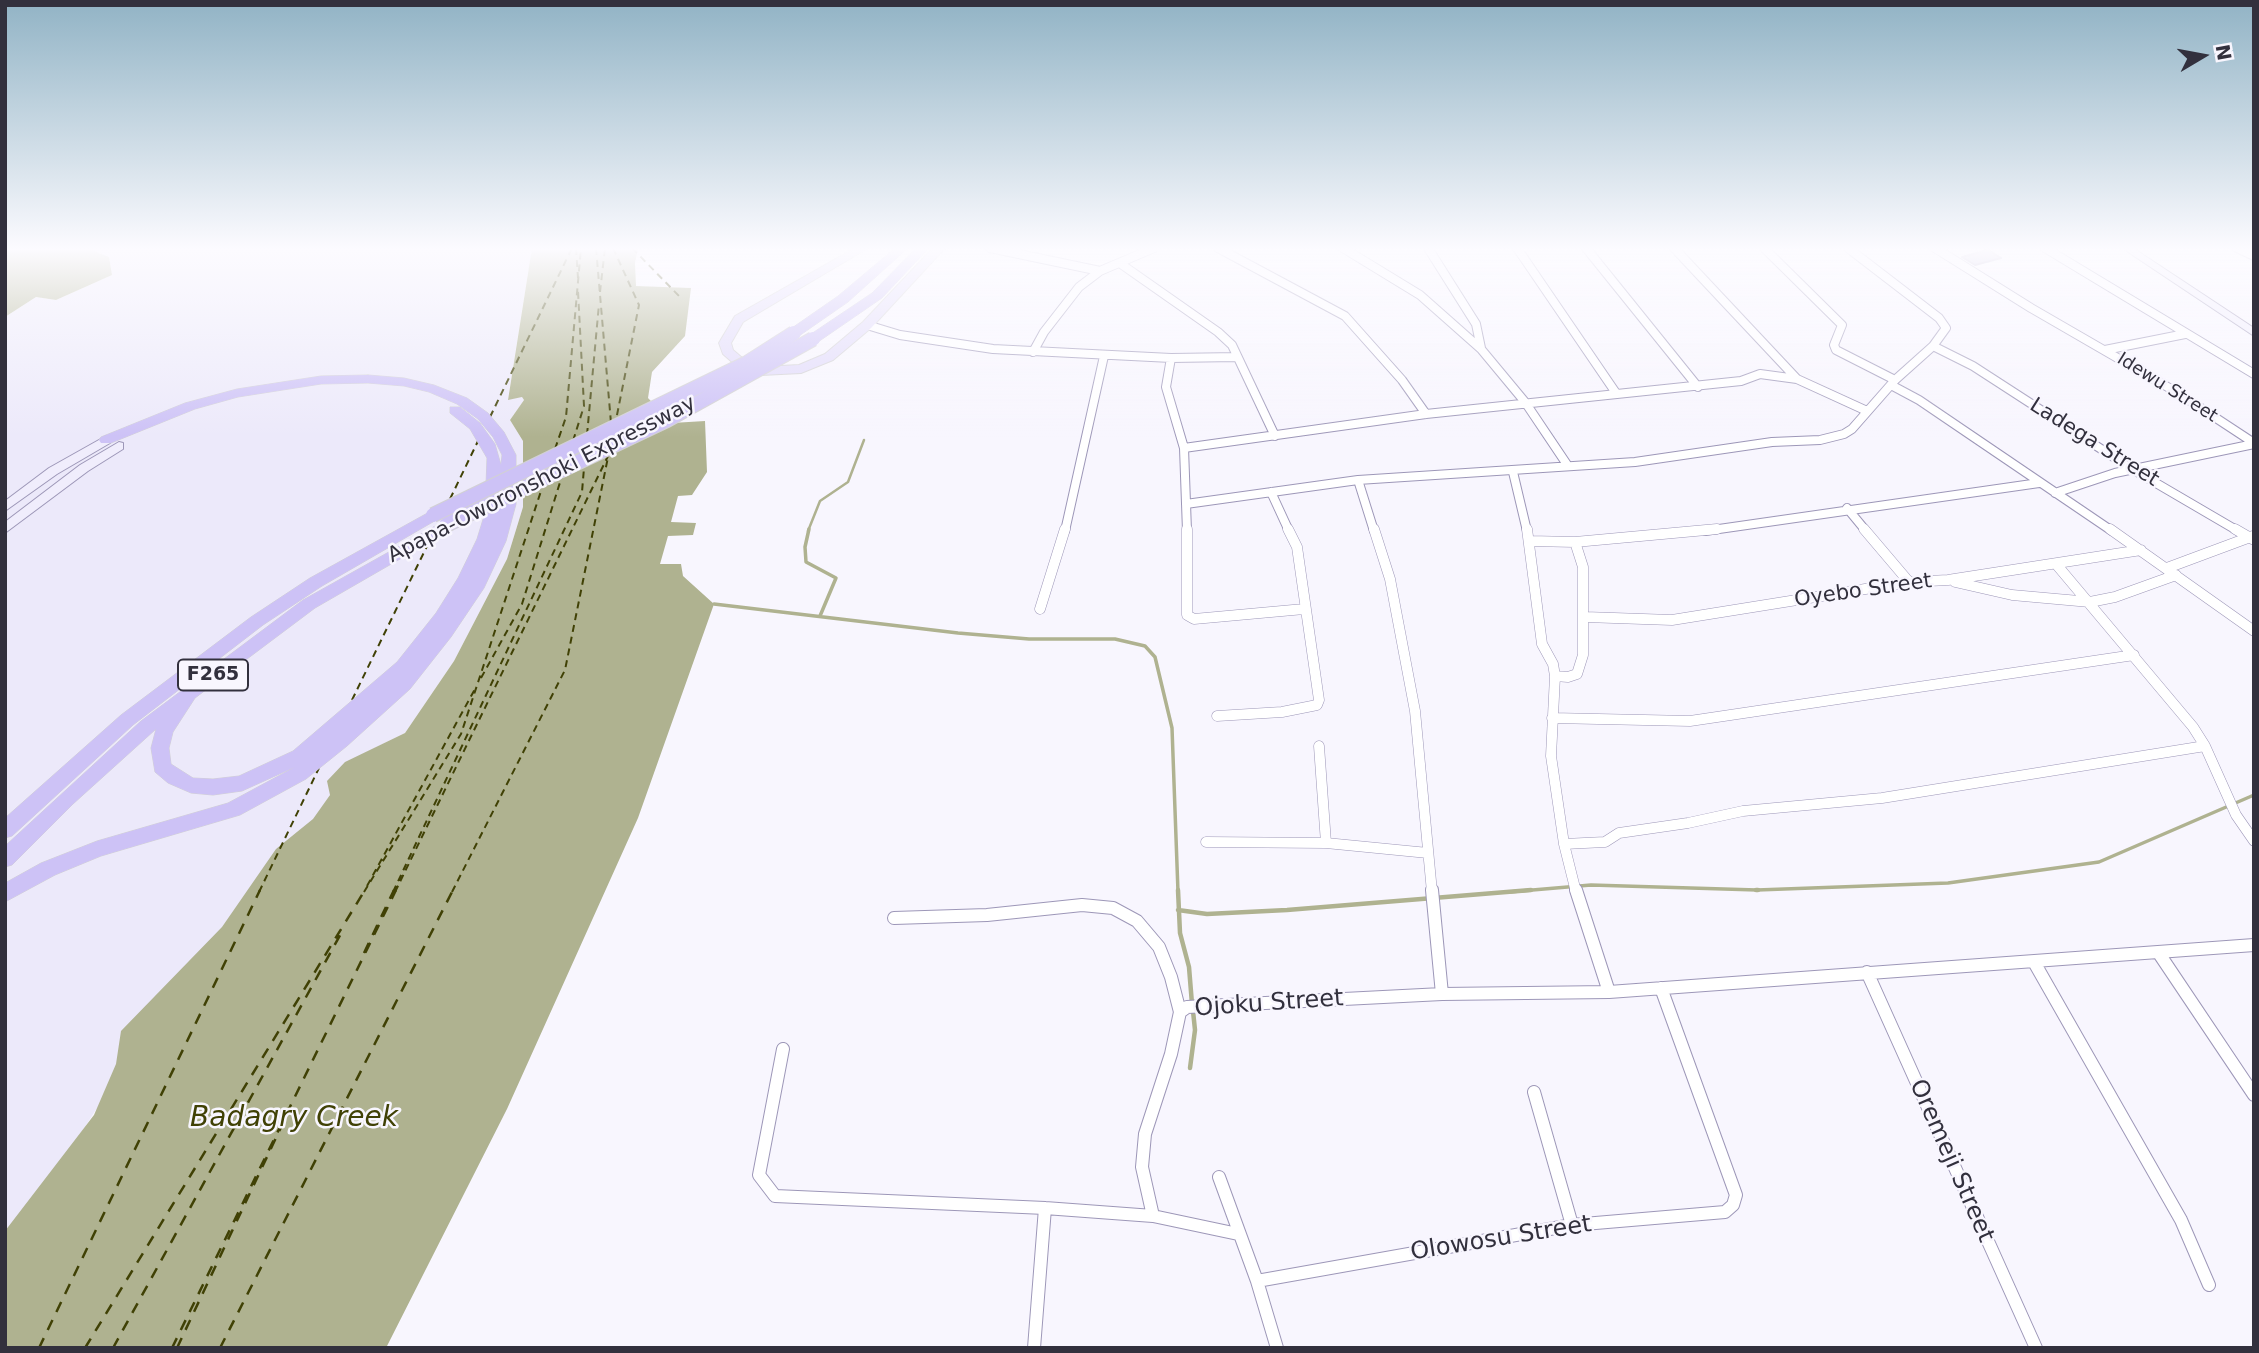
<!DOCTYPE html>
<style>
body{margin:0}
#map{position:relative;width:2259px;height:1353px;overflow:hidden;background:#f8f6fe;font-family:"DejaVu Sans",sans-serif}
canvas{display:block}
.frame{position:absolute;inset:0;border:7px solid #32303d;pointer-events:none}
.north{position:absolute;left:2168px;top:21px;width:70px;height:70px;-webkit-text-stroke:5px #f8f6fe;paint-order:stroke;rotate:80deg;font-size:19px;font-weight:700;line-height:28px;text-align:center;color:#32303d}
.north::after{content:'';display:block;margin:auto;width:24px;height:32px;background:#32303d;clip-path:polygon(50% 0,100% 100%,50% 72%,0 100%)}
</style>
<div id="map">
<canvas width="2259" height="1353"></canvas>
<div class="frame"></div>
<div class="north">N</div>
</div>
<script>
const ctx = document.querySelector('canvas').getContext('2d');
ctx.lineJoin = 'round';
function paint(path, color) { ctx.fillStyle = color; ctx.fill(path, 'evenodd'); }
const shape = rows => new Path2D(rows.map(r => 'M' + r).join(''));
function stroke(path, color, width, dash) { ctx.strokeStyle = color; ctx.lineWidth = width; ctx.lineCap = dash ? 'butt' : 'round'; ctx.setLineDash(dash || []); ctx.stroke(path); }
function write(font, color, halo, rows, align = 'center') {
  ctx.font = font + ' "DejaVu Sans",sans-serif'; ctx.lineWidth = 5; ctx.setLineDash([]); ctx.textBaseline = 'middle'; ctx.strokeStyle = halo; ctx.fillStyle = color; for (const [text, x, y, turn = 0] of rows) {
    ctx.save(); ctx.translate(x, y); ctx.rotate((+turn || 0) * Math.PI / 180); ctx.textAlign = isNaN(turn) ? turn : align; if (halo) ctx.strokeText(text, 0, 0); ctx.fillText(text, 0, 0); ctx.restore();
  }
}
paint(shape([
 [87,248,532,248,508,399,522,397,524,400,510,420,523,441,523,507,507,559,454,661,405,733,347,762,330,795,287,865,95,1111,5,1254,5,317,36,297,56,300,112,275,109,257]
]), '#ece9fa');
paint(shape([
 [5,248,87,248,109,257,112,275,56,300,36,297,5,317],
 [532,248,638,248,635,263,636,286,691,288,685,336,652,372,648,398,672,423,705,421,707,472,692,495,678,496,671,522,696,523,693,535,668,536,660,564,681,564,683,576,714,604,638,818,507,1109,386,1348,5,1348,5,1231,94,1115,116,1064,121,1031,222,927,276,849,313,819,330,795,327,781,345,762,405,733,454,661,507,559,523,507,523,441,510,420,524,400,522,397,508,400]
]), '#afb290');
stroke(shape([
 [808,531,820,501,848,482,864,440]
]), '#afb290', 2.5);
stroke(shape([
 [809,529,805,547,806,562,836,578,820,616],
 [714,604,958,633,1029,639,1115,639,1145,646,1155,657,1172,728,1178,892],
 [1509,892,1591,885,1757,890,1948,883,2099,862,2254,795]
]), '#afb290', 3.5);
stroke(shape([
 [1178,890,1180,933,1189,967,1192,1004],
 [1756,890,1758,890],
 [1178,910,1207,914,1287,910,1531,890],
 [1190,1068,1195,1030,1193,1011]
]), '#afb290', 4.5);
stroke(shape([
 [576,248,578,278],
 [596,248,611,423],
 [613,248,639,305,616,420],
 [632,248,679,296],
 [600,292,605,248],
 [490,417,572,248],
 [587,435,599,304],
 [573,441,584,406,578,291],
 [555,449,566,417,581,248],
 [450,499,478,441],
 [481,678,522,604,562,476],
 [352,700,429,542],
 [367,886,475,689],
 [259,892,319,768],
 [364,892,461,734,542,488],
 [393,892,582,492,584,468],
 [395,892,608,456],
 [452,892,565,670,608,457]
]), '#404105', 2, [7, 5]);
stroke(shape([
 [364,953,394,890],
 [39,1348,260,890],
 [85,1348,365,890],
 [113,1348,344,928],
 [172,1348,396,890],
 [177,1348,282,1125],
 [220,1348,453,890]
]), '#404105', 2.5, [11, 9]);
const building = shape([
 [1988,250,2001,258,1975,265,1962,257,1988,250]
]);
paint(building, '#b8b1d4');
stroke(building, '#9b95b6', 2);
const streetFar2 = shape([
 [990,248,1100,271],
 [1218,248,1345,316,1402,380,1426,414],
 [1343,248,1420,295,1481,349,1525,402,1568,466],
 [1428,248,1476,324,1481,348],
 [1517,248,1616,393],
 [1586,248,1698,387],
 [1674,248,1797,379,1867,411],
 [1764,248,1842,325,1834,345,1836,350,1895,380],
 [1935,248,2031,308,2178,393,2254,443],
 [2045,248,2254,374],
 [2237,248,2254,256],
 [1121,264,1218,332,1232,345,1275,436],
 [867,325,900,335,993,349,1171,358,1237,357],
 [1933,346,1973,366,2132,469,2238,531],
 [2105,350,2185,334],
 [1033,352,1044,332,1079,287,1100,271,1154,248],
 [1171,358,1166,387,1184,448,1187,531],
 [1891,385,1919,400,2112,531],
 [1184,448,1426,414,1741,381,1760,374,1797,379],
 [1513,472,1527,531],
 [1358,480,1374,531],
 [1271,492,1289,531],
 [2055,493,2115,473,2254,444],
 [1186,504,1358,480,1635,462,1772,442,1820,440,1844,434,1852,429,1895,380,1933,346,1946,328,1939,318,1848,248],
 [1847,508,1866,531],
 [1065,531,1104,356],
 [1705,531,2039,483]
]);
const streetFar1 = shape([
 [1187,529,1187,615,1194,619,1304,609],
 [1374,529,1390,579,1415,711,1432,892],
 [1527,529,1542,644,1553,664,1555,676,1551,756,1564,844,1576,892],
 [1864,529,1909,582],
 [2110,529,2254,631],
 [2235,529,2254,540],
 [1530,541,1575,542,1717,529],
 [2056,564,2193,727,2205,746,2236,815,2254,841],
 [2167,568,2253,536],
 [1955,582,2012,595,2090,602,2115,597,2176,575],
 [1040,609,1065,529],
 [1585,617,1672,620,1909,582,1948,580,2141,550],
 [1555,676,1568,677,1577,674,1583,655,1583,567,1575,542],
 [1217,716,1282,712,1317,705,1319,700,1297,547,1288,529],
 [1552,718,1690,721,2134,655],
 [1319,746,1326,843],
 [1206,842,1326,843,1428,853],
 [1564,844,1605,842,1619,833,1688,823,1743,811,1882,798,2205,746]
]);
const street = shape([
 [1432,890,1442,994],
 [1576,890,1609,992],
 [894,918,987,915,1082,905,1113,908,1137,921,1159,947,1171,977,1180,1012],
 [2158,952,2254,1095],
 [2034,962,2181,1220,2209,1285],
 [1867,972,2036,1348],
 [783,1049,759,1175,775,1196,1045,1208,1153,1216,1238,1234],
 [1534,1092,1572,1225],
 [1219,1177,1257,1281,1277,1348],
 [1153,1216,1142,1167,1145,1134,1171,1054,1180,1012,1187,1007,1442,994,1609,992,2254,945],
 [1257,1281,1572,1225,1725,1212,1733,1205,1736,1195,1661,988],
 [1034,1348,1045,1208]
]);
const secondary = shape([
 [2122,248,2133,248,2254,328,2254,336,2122,248],
 [106,436,112,440,110,443,57,474,5,511,5,501,49,468,106,436],
 [119,442,123,443,123,449,88,471,5,533,5,522,80,465,119,442]
]);
const primary = shape([
 [855,248,868,248,743,322,731,343,733,350,747,362,762,367,799,365,825,354,863,322,933,248,945,248,871,328,833,360,801,373,761,375,739,368,723,354,719,343,735,316,855,248]
]);
const highway = shape([
 [895,248,908,248,848,302,799,336,789,336,789,330,838,296,895,248],
 [916,248,929,248,882,298,818,342,808,342,808,336,872,293,916,248],
 [368,375,404,378,434,385,467,398,488,413,504,432,516,455,516,504,506,541,484,588,451,637,410,689,347,746,306,779,240,815,101,856,55,875,5,902,5,883,41,863,97,841,228,803,295,767,242,791,213,795,191,793,168,783,155,772,151,748,156,729,73,804,12,865,5,867,5,846,141,721,303,600,446,520,454,525,452,529,315,608,195,698,173,732,169,748,171,764,193,778,213,779,239,776,293,751,397,662,436,613,458,578,477,539,485,513,487,458,470,429,450,413,450,407,460,407,480,423,495,444,501,465,502,455,493,437,478,419,457,404,429,392,404,386,368,383,321,384,238,397,195,409,111,443,101,443,99,440,101,437,185,403,237,389,321,376,368,375],
 [433,510,441,515,438,519,322,586,263,625,133,725,12,836,5,838,5,818,121,715,251,617,310,578,433,510]
]);
stroke(streetFar2, '#9d97b8', 10);
stroke(streetFar1, '#9d97b8', 11);
stroke(street, '#9d97b8', 14);
stroke(secondary, '#9d97b8', 2);
stroke(primary, '#d2d1d4', 2);
stroke(highway, '#d2d1d4', 1);
stroke(streetFar2, '#fff', 8);
stroke(streetFar1, '#fff', 10);
stroke(street, '#fff', 12);
paint(secondary, '#f0edfc');
paint(primary, '#e1dafa');
paint(highway, '#cdc2f6');
const highwayBridge = shape([
 [433,515,747,363,794,333],
 [446,525,667,420,813,339]
]);
stroke(highwayBridge, '#d2d1d4', 16, []);
stroke(highwayBridge, '#cdc2f6', 14);
const sky = ctx.createLinearGradient(0, 0, 0, 437);
sky.addColorStop(0, '#91b3c5');
sky.addColorStop(0.57, '#fcfbff');
sky.addColorStop(1, '#fcfbff00');
ctx.fillStyle = sky;
ctx.fillRect(0, 0, 2259, 437);
write('18px', '#32303d', '#f8f6fe', [
 ["Idewu Street",2167,388,32]
]);
for (const [x, y, w] of [
 [213,675,70]
]) { const box = new Path2D(); box.roundRect(x - w / 2, y - 15.5, w, 31, 5); ctx.fillStyle = '#f8f6fe'; ctx.fill(box); stroke(box, '#32303d', 2); }
write('bold 19px', '#32303d', null, [
 ["F265",213,675]
]);
write('21px', '#32303d', '#f8f6fe', [
 ["Ladega Street",2094,443,32],
 ["Apapa-Oworonshoki Expressway",542,480,-27],
 ["Oyebo Street",1863,591,-8]
]);
write('24px', '#32303d', '#f8f6fe', [
 ["Ojoku Street",1269,1004,-4],
 ["Oremeji Street",1951,1161,66],
 ["Olowosu Street",1501,1239,-9]
]);
write('italic 28px', '#404105', '#f8f6fe', [
 ["Badagry Creek",294,1119]
]);
</script>
